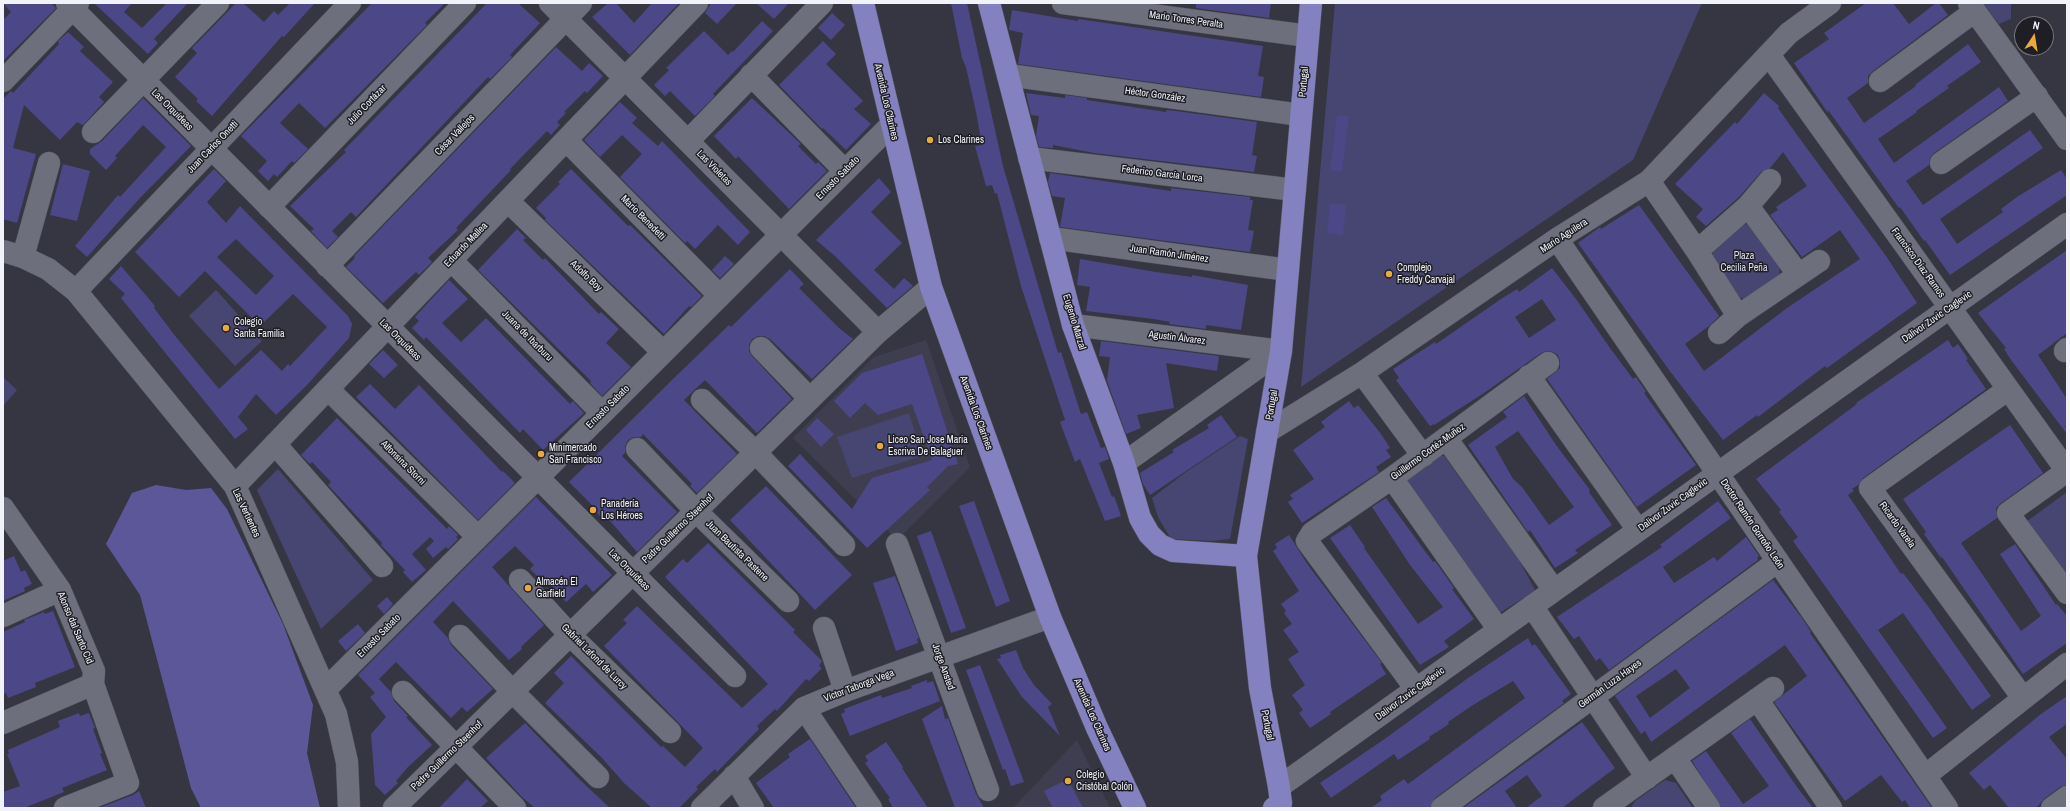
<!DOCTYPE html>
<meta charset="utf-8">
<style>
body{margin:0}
#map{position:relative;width:2070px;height:811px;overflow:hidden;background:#363642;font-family:"Archivo Narrow",sans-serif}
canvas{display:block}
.frame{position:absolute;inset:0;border:4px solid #f2f2fa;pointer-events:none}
.north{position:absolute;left:2014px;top:16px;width:40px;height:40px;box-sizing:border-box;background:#1e1e24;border:1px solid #73737a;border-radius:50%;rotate:12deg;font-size:11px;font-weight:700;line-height:16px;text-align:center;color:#f2f2fa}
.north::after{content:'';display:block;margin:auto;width:14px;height:18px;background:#eca93b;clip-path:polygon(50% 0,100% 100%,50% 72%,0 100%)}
</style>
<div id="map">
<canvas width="2070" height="811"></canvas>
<div class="frame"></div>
<div class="north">N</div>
</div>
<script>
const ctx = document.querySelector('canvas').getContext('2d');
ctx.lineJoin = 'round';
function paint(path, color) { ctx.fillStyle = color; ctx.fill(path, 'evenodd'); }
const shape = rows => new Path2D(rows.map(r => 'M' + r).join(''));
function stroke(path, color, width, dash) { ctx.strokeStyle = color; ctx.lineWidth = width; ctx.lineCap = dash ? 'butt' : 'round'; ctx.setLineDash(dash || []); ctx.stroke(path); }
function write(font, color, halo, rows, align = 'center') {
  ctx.font = font + ' "Archivo Narrow",sans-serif'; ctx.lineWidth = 3; ctx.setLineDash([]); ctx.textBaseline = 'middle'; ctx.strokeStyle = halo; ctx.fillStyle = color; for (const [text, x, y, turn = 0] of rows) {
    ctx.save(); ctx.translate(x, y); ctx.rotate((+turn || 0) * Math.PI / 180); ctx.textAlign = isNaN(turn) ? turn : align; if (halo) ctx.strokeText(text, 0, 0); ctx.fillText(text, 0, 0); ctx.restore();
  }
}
paint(shape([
 [926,340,970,467,897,540,793,438,874,357],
 [1077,740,1110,808,1013,808]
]), '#3f3e51');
paint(shape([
 [1335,3,1702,3,1633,160,1301,387],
 [1983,3,2011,3,2011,19,1999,24],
 [1743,224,1750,225,1780,267,1779,277,1747,299,1736,297,1712,262,1713,251],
 [216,290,262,341,235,366,189,316],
 [3,377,17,390,3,406],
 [909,413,922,456,852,478,837,437],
 [1240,436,1248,439,1230,539,1211,541,1171,539,1158,517,1152,498,1186,472],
 [1439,456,1444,456,1519,560,1534,588,1535,591,1498,614,1405,478],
 [278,469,373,580,321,629,257,490],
 [2067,492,2067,585,2023,524],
 [1665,780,1676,783,1693,808,1631,808,1635,801]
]), '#474572');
paint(shape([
 [156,485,186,490,211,488,227,509,283,624,313,705,307,753,320,808,201,808,191,788,140,595,106,544,132,493]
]), '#5b5799');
paint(shape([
 [3,3,51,3,56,8,3,61,3,20,11,12],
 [94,3,132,3,124,12,142,28,167,3,188,3,154,39,158,43,148,54],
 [236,3,243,3,264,22,274,11,278,15,290,3,315,3,284,37,282,36,212,116,196,101,198,99,175,77,197,53,192,48],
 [372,3,445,3,425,23,427,25,325,128,299,103,280,123,308,149,294,163,292,161,277,177,274,174,268,181,258,171,267,161,241,136],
 [487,3,518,3,540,23,510,55,512,57,490,79,488,77,356,217,351,212,332,231,338,237,327,248,311,231,314,229,290,206,346,152,344,150],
 [608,3,616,3,634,23,652,3,679,3,630,55,592,17],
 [711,3,737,3,717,24,705,13],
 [756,3,789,3,774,19],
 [951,3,967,3,1003,166,1058,353,1061,352,1081,414,1087,412,1101,448,1105,447,1109,459,1099,463,1112,497,1114,496,1121,516,1105,521,1080,459,1075,462,1060,422,1065,420,1021,286,997,193,995,194,992,185,986,186,975,146,982,145,976,112,966,67,962,58],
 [1196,3,1271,3,1269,18,1196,8],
 [1866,3,1893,3,1909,24,1936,3,1939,3,1948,15,1873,71,1868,76,1868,83,1847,98,1864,123,1916,86,1915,85,1968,44,1981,62,1947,86,1949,88,1916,111,1917,112,1878,139,1894,163,1999,87,2008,101,1934,153,1930,158,1929,165,1906,181,1923,205,2030,130,2043,148,1940,219,1957,244,2003,212,2001,209,2017,197,2061,170,2067,179,2067,195,1950,275,1925,240,1924,241,1900,207,1899,208,1828,110,1828,113,1794,63,1829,39,1824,33],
 [1012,10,1078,21,1078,19,1263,46,1258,76,1264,77,1261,97,1018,64,1023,33,1009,30],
 [832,13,845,25,831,40,818,28],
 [762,21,773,31,713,94,715,96,695,116,670,91,665,96,654,85,669,70,666,68,704,31,728,55,732,51,733,52],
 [68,32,84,47,80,51,113,82,99,97,104,102,83,125,77,122,60,140,24,105,13,148,36,154,17,223,3,219,3,99,11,91,13,93,59,44,58,41],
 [823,41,836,54,826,64,863,101,854,109,871,124,846,150,823,128,822,129,779,85],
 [556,47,582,71,589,63,603,76,587,93,585,91,564,112,566,113,557,122,560,125,551,135,547,131,510,169,511,170,456,228,458,230,428,258,432,262,419,275,416,272,383,303,346,267,355,258,354,256],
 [1026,93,1065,98,1065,95,1087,98,1087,100,1166,112,1167,110,1176,111,1257,122,1252,155,1257,156,1254,172,1094,153,1053,145,1053,148,1039,147,1036,136,1039,116,1031,115],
 [1764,93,1779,106,1778,108,1792,128,1886,256,1917,303,1827,368,1825,366,1758,417,1757,415,1723,440,1669,370,1578,243,1600,227,1601,229,1639,205,1719,316,1709,326,1685,344,1704,371,1787,308,1860,259,1840,230,1802,257,1770,215,1778,210,1776,207,1807,186,1783,152,1770,168,1761,172,1739,197,1706,226,1696,217,1703,209,1675,184,1735,122,1737,124],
 [143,98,191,146,140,198,87,257,75,246,118,195,120,197,166,147,143,125,115,156,117,158,106,170,90,154,90,149,102,141],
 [752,98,801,144,798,146,816,164,818,162,827,171,789,209,738,156,736,159,714,136],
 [620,102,637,118,632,123,658,146,662,141,750,232,738,245,718,225,695,249,687,241,685,243,620,177,642,154,622,135,600,157,584,140],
 [1337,115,1349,116,1342,172,1330,170],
 [63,164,90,171,77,221,50,215],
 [214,169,226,181,207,202,226,223,240,206,348,316,352,324,349,338,307,385,276,415,256,394,238,417,248,429,235,439,121,298,125,294,109,279,121,266,155,306,154,308,176,337,219,389,261,350,282,371,288,364,290,366,327,327,293,294,260,326,205,271,179,297,135,252],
 [236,239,274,276,256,295,217,257],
 [571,169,628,226,630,225,702,296,691,307,689,306,664,334,545,220,546,218,536,208,560,184,558,182],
 [1050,173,1171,191,1171,188,1250,197,1250,200,1253,200,1248,230,1254,231,1250,252,1060,227,1065,198,1052,196,1048,182],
 [879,178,891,192,871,212,902,243,874,270,894,289,904,278,913,286,887,308,836,257,816,240],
 [1330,203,1346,205,1343,235,1327,233],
 [517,229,526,238,523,240,543,260,545,258,599,314,601,312,619,329,606,343,631,367,602,396,590,383,591,381,478,270],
 [2067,250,2067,333,2038,355,2067,399,2067,434,2011,360,2004,349,2006,348,1978,313],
 [725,256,734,264,720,278,712,270],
 [1080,259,1156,272,1192,277,1192,275,1248,285,1241,330,1206,325,1206,329,1169,324,1170,322,1154,319,1086,311,1090,287,1077,285],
 [1552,268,1576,299,1610,348,1633,379,1636,377,1646,392,1644,393,1696,465,1637,507,1547,379,1560,368,1560,361,1558,355,1553,352,1547,351,1541,353,1484,393,1434,425,1434,424,1430,426,1396,380,1399,378,1393,369,1435,342,1436,344,1501,299,1517,289,1519,292],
 [1542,299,1556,320,1529,338,1515,317],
 [790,269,804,284,799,288,839,328,853,339,812,379,770,339,764,336,758,336,752,339,749,345,749,351,752,356,792,399,757,433,705,380,684,400,737,454,697,493,690,486,692,484,643,434,641,437,634,437,628,440,625,446,625,453,622,456,677,512,637,552,604,514,601,517,592,508,594,507,569,482,673,379,729,325,731,327],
 [449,280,468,299,442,323,461,342,486,318,570,404,573,401,584,413,543,450,523,429,520,433,426,337,424,340,412,328,419,321,415,317],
 [1948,340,1953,348,1958,344,1968,359,1966,360,1986,389,1863,478,1858,485,1852,489,1854,491,1848,495,1901,574,1903,573,1927,605,1991,696,1972,710,1903,613,1878,630,1947,728,1933,738,1793,541,1798,537,1779,512,1781,510,1756,479,1857,404,1856,403],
 [1101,341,1219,356,1217,371,1166,363,1174,408,1137,415,1141,428,1126,434,1107,381,1110,357,1099,356],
 [383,350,398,365,384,378,369,364],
 [922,354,958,464,948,466,927,487,930,490,867,548,788,466,800,454,852,509,872,478,932,460,912,404,878,415,865,403,850,418,834,401,862,373],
 [370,384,395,409,419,385,502,472,503,471,515,483,478,520,356,397],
 [1524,396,1556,445,1590,490,1589,492,1612,525,1575,550,1578,553,1555,568,1530,530,1528,532,1468,445,1507,417,1503,412],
 [1518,431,1574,507,1549,525,1522,487,1513,479,1495,447],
 [1349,401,1354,408,1358,405,1381,434,1390,448,1386,450,1391,457,1376,467,1379,472,1302,523,1288,502,1293,499,1290,495,1314,479,1293,450,1325,427,1321,422],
 [1221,415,1237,437,1150,495,1143,484,1140,473,1174,452,1172,450,1209,428,1207,425],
 [337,418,447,529,449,526,458,535,456,537,458,539,448,549,446,547,433,558,426,549,434,541,430,537,412,554,426,570,412,582,403,572,405,570,381,545,382,543,328,485,331,482,312,462,310,464,301,455],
 [817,418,834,434,821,447,806,430],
 [2010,425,2043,473,2001,503,1996,508,1997,518,1961,543,2021,631,2041,616,2000,554,2015,544,2056,605,2057,604,2067,616,2067,643,2023,674,1942,557,1941,558,1924,534,1926,532,1903,499],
 [766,486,852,575,815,610,730,520],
 [536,497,612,575,593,592,586,584,566,602,544,578,542,581,530,569,534,565,515,546,492,567,544,625,521,647,522,649,509,660,453,601,433,622,448,638,451,645,493,689,467,712,462,707,451,718,396,662,379,679,391,692,394,701,408,716,406,717,432,745,408,767,396,781,398,783,385,795,375,785,371,734,386,717,370,697,375,693,358,675],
 [1386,498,1433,562,1435,561,1454,588,1452,589,1474,619,1444,641,1449,647,1420,665,1330,538,1350,525,1365,547,1364,548,1418,624,1443,607,1410,565,1372,507],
 [974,501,1010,601,996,607,959,506],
 [1718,501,1731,518,1663,567,1674,583,1714,557,1717,561,1746,537,1759,556,1757,558,1758,560,1609,670,1600,658,1596,661,1579,636,1574,639,1557,617,1662,547,1660,545],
 [931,531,966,628,951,633,917,536],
 [1289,535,1308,565,1382,663,1380,664,1386,674,1330,712,1331,714,1310,728,1299,713,1303,710,1292,695,1305,685,1288,659,1299,652,1283,630,1292,624,1284,613,1286,611,1281,604,1299,591,1273,551,1277,548,1275,544],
 [708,543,795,630,793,632,822,661,819,666,822,668,809,681,806,679,777,711,775,709,757,726,759,729,717,772,715,769,696,787,698,789,679,808,652,808,624,783,602,758,545,703,564,683,554,673,571,656,661,747,663,746,685,767,703,748,604,646,627,623,623,620,637,606,742,708,768,684,665,577,683,559,687,563],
 [14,556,21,572,25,570,32,584,24,588,25,591,3,601,3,561],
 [895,576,919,638,917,639,918,643,896,651,873,583],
 [1773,580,1802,618,1811,632,1810,633,1932,808,1910,808,1905,800,1902,802,1881,775,1845,801,1774,702,1807,676,1785,645,1651,742,1645,731,1641,734,1615,696],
 [1676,669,1690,688,1650,718,1636,696],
 [387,597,393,604,384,614,377,606],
 [53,611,75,667,35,683,36,687,8,698,6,693,3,694,3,632,25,622,24,620,44,612,45,614],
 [358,624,365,633,346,651,338,641],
 [1528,638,1532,646,1535,644,1571,694,1562,701,1564,703,1435,798,1430,808,1371,808,1382,800,1380,796,1404,779,1408,784,1525,698,1513,681,1473,705,1448,722,1449,724,1429,737,1430,739,1398,760,1394,754,1331,798,1320,783,1386,738,1468,678],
 [1016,650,1023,668,1034,685,1052,704,1048,707,1060,736,1022,697,997,659,1001,658,1000,655],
 [980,665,1007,736,1024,782,1011,786,1005,769,1003,770,966,670],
 [927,680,927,683,933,681,940,701,850,736,841,714,845,712,844,709,881,695,882,698,912,688,911,686],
 [2067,696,2067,724,2049,737,2067,759,2067,785,2060,787,2045,798,2036,808,2009,808,1990,785,1984,790,1969,773,2041,714],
 [942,706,945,719,948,718,976,794,984,808,955,808,922,719],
 [79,713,80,716,89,713,95,728,93,729,102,753,100,754,107,770,62,788,64,792,24,808,3,808,3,792,20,786,7,754,9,754,8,750,60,727,58,721],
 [1750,719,1797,787,1813,808,1721,807,1692,761,1706,751,1743,804,1769,786,1731,733],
 [1582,722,1615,768,1562,808,1526,808,1542,796,1527,775,1505,791,1517,808,1463,808],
 [525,723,580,780,610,808,535,808,522,797,486,758],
 [810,739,856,808,774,808,756,783,790,757,788,754],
 [886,742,903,767,902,768,928,808,893,808,888,799,890,798,865,763,868,761,865,756],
 [467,779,488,801,480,808,439,808],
 [1068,779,1083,808,1053,808,1044,791],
 [139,791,146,808,99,808,133,795]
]), '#4c4787');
const minor = shape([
 [67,3,735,676],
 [550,3,878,332],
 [1063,3,1308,36],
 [1969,3,2067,139],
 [1769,55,2067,471],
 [751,75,845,171],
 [1008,75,1301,115],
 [3,81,78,3],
 [1880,81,1975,11],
 [93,132,218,3],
 [566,140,720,296],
 [688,141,822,3],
 [1029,158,1295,190],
 [1941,163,2037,96],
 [1649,181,1697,251,1738,316],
 [508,201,663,352],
 [1748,206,1798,274],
 [269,207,465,3],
 [1050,238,1288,270],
 [1557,239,1947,808],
 [3,251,23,257,48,269,76,291,235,486,336,714,347,762,349,808],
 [1697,251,1748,206,1770,180],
 [23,257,49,163],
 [451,260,602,413],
 [327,266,581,3],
 [76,291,350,3],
 [1073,325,1281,351],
 [1719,333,1738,316,1819,261],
 [761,348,810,399],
 [2065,351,2067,349],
 [1362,373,1423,456],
 [1529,376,1638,530],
 [328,389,478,537],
 [2007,390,1870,488,2023,698],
 [702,400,756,453,844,545],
 [1267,432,1362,373,1557,239,1649,181,1789,33,1830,3],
 [1446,438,1554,590],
 [275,444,382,566],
 [637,449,696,511,788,601],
 [1124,463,1281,351],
 [2067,471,2008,513,2067,593],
 [1392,478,1499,630],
 [235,486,697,3],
 [3,508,60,590,94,671,93,684,128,783,65,808],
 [897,544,988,790],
 [520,580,570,635,670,732],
 [1532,606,1647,778],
 [3,616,60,590],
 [824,628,845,691],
 [460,636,513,692,598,777],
 [326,689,891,125],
 [1416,689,1307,541,1312,533,1392,478,1548,363],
 [403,692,515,808],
 [1757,699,1831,808],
 [804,708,871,808],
 [3,723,93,684],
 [1675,758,1709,808],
 [734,776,753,808],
 [1925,776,2067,664],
 [1279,787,2067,224],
 [394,808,878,332,931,287],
 [702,808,804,708,845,691,1050,617],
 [1442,808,1778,561],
 [1604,808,1773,688],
 [2052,808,2067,797]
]);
const major = shape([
 [863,3,931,287,1050,617,1097,728,1135,808],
 [989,3,1073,325,1124,463,1140,518,1149,534,1160,545,1173,551,1246,556],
 [1274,808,1281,803,1279,787,1260,688,1246,556,1281,351,1311,3]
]);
stroke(minor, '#55555f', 23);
stroke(major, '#55555f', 23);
stroke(minor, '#6e6f7d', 22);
stroke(major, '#8481c0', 22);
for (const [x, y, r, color] of [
 [930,140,4,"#eca93b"],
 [1389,274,4,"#eca93b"],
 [226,328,4,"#eca93b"],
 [880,446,4,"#eca93b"],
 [541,454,4,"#eca93b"],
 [593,510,4,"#eca93b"],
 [528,588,4,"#eca93b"],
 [1068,781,4,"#eca93b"]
]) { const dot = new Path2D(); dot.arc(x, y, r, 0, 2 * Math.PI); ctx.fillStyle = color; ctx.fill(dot); stroke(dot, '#1e1e24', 1.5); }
write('10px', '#f2f2fa', '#1e1e24', [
 ["Mario Torres Peralta",1186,20,8],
 ["Portugal",1304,82,-85],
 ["Héctor González",1155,95,8],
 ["Avenida Los Clarines",886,102,77],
 ["Julio Cortázar",367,105,-46],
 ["Las Orquídeas",172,110,45],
 ["César Vallejos",455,135,-46],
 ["Juan Carlos Onetti",213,147,-46],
 ["Las Violetas",714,168,45],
 ["Federico García Lorca",1162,174,7],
 ["Ernesto Sabato",838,178,-45],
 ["Mario Benedetti",643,218,45],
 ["Mario Aguilera",1564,236,-33],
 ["Eduardo Mallea",466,245,-46],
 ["Juan Ramón Jiménez",1169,254,8],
 ["Francisco Díaz Ramos",1918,263,54],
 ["Adolfo Boy",586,276,44],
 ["Dalivor Zuvic Caglevic",1937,317,-35],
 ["Eugenio Marzal",1074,322,73],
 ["Juana de Ibarburu",527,336,45],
 ["Agustín Álvarez",1177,338,7],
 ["Las Orquídeas",400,340,45],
 ["Portugal",1272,405,-80],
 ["Ernesto Sabato",608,407,-45],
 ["Avenida Los Clarines",976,413,70],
 ["Guillermo Cortéz Muñoz",1428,452,-36],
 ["Alfonsina Storni",403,463,45],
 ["Dalivor Zuvic Caglevic",1673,505,-36],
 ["Las Vertientes",246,513,65],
 ["Doctor Ramón Gorroño León",1752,524,56],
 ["Ricardo Varela",1897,525,54],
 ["Padre Guillermo Steenhof",678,529,-44],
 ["Juan Bautista Pastene",737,551,44],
 ["Las Orquídeas",629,570,45],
 ["Alonso dal Santo Cid",75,628,67],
 ["Ernesto Sabato",379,636,-45],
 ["Gabriel Lafond de Lurcy",594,657,45],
 ["Jorge Ansted",943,667,70],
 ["Germán Luza Hayes",1610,684,-36],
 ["Víctor Taborga Vega",859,686,-21],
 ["Dalivor Zuvic Caglevic",1410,694,-36],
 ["Avenida Los Clarines",1092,715,66],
 ["Portugal",1267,725,79],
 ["Padre Guillermo Steenhof",447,756,-44]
]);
write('10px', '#f2f2fa', '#1e1e24', [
 ["Los Clarines",938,140],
 ["Complejo",1397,268],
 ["Freddy Carvajal",1397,280],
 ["Colegio",234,322],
 ["Santa Familia",234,334],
 ["Liceo San Jose Maria",888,440],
 ["Escriva De Balaguer",888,452],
 ["Minimercado",549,448],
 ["San Francisco",549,460],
 ["Panadería",601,504],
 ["Los Héroes",601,516],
 ["Almacén El",536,582],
 ["Garfield",536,594],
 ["Colegio",1076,775],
 ["Cristóbal Colón",1076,787]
], 'left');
write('10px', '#dfdff3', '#1e1e24', [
 ["Plaza",1744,256],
 ["Cecilia Peña",1744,268]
]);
</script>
